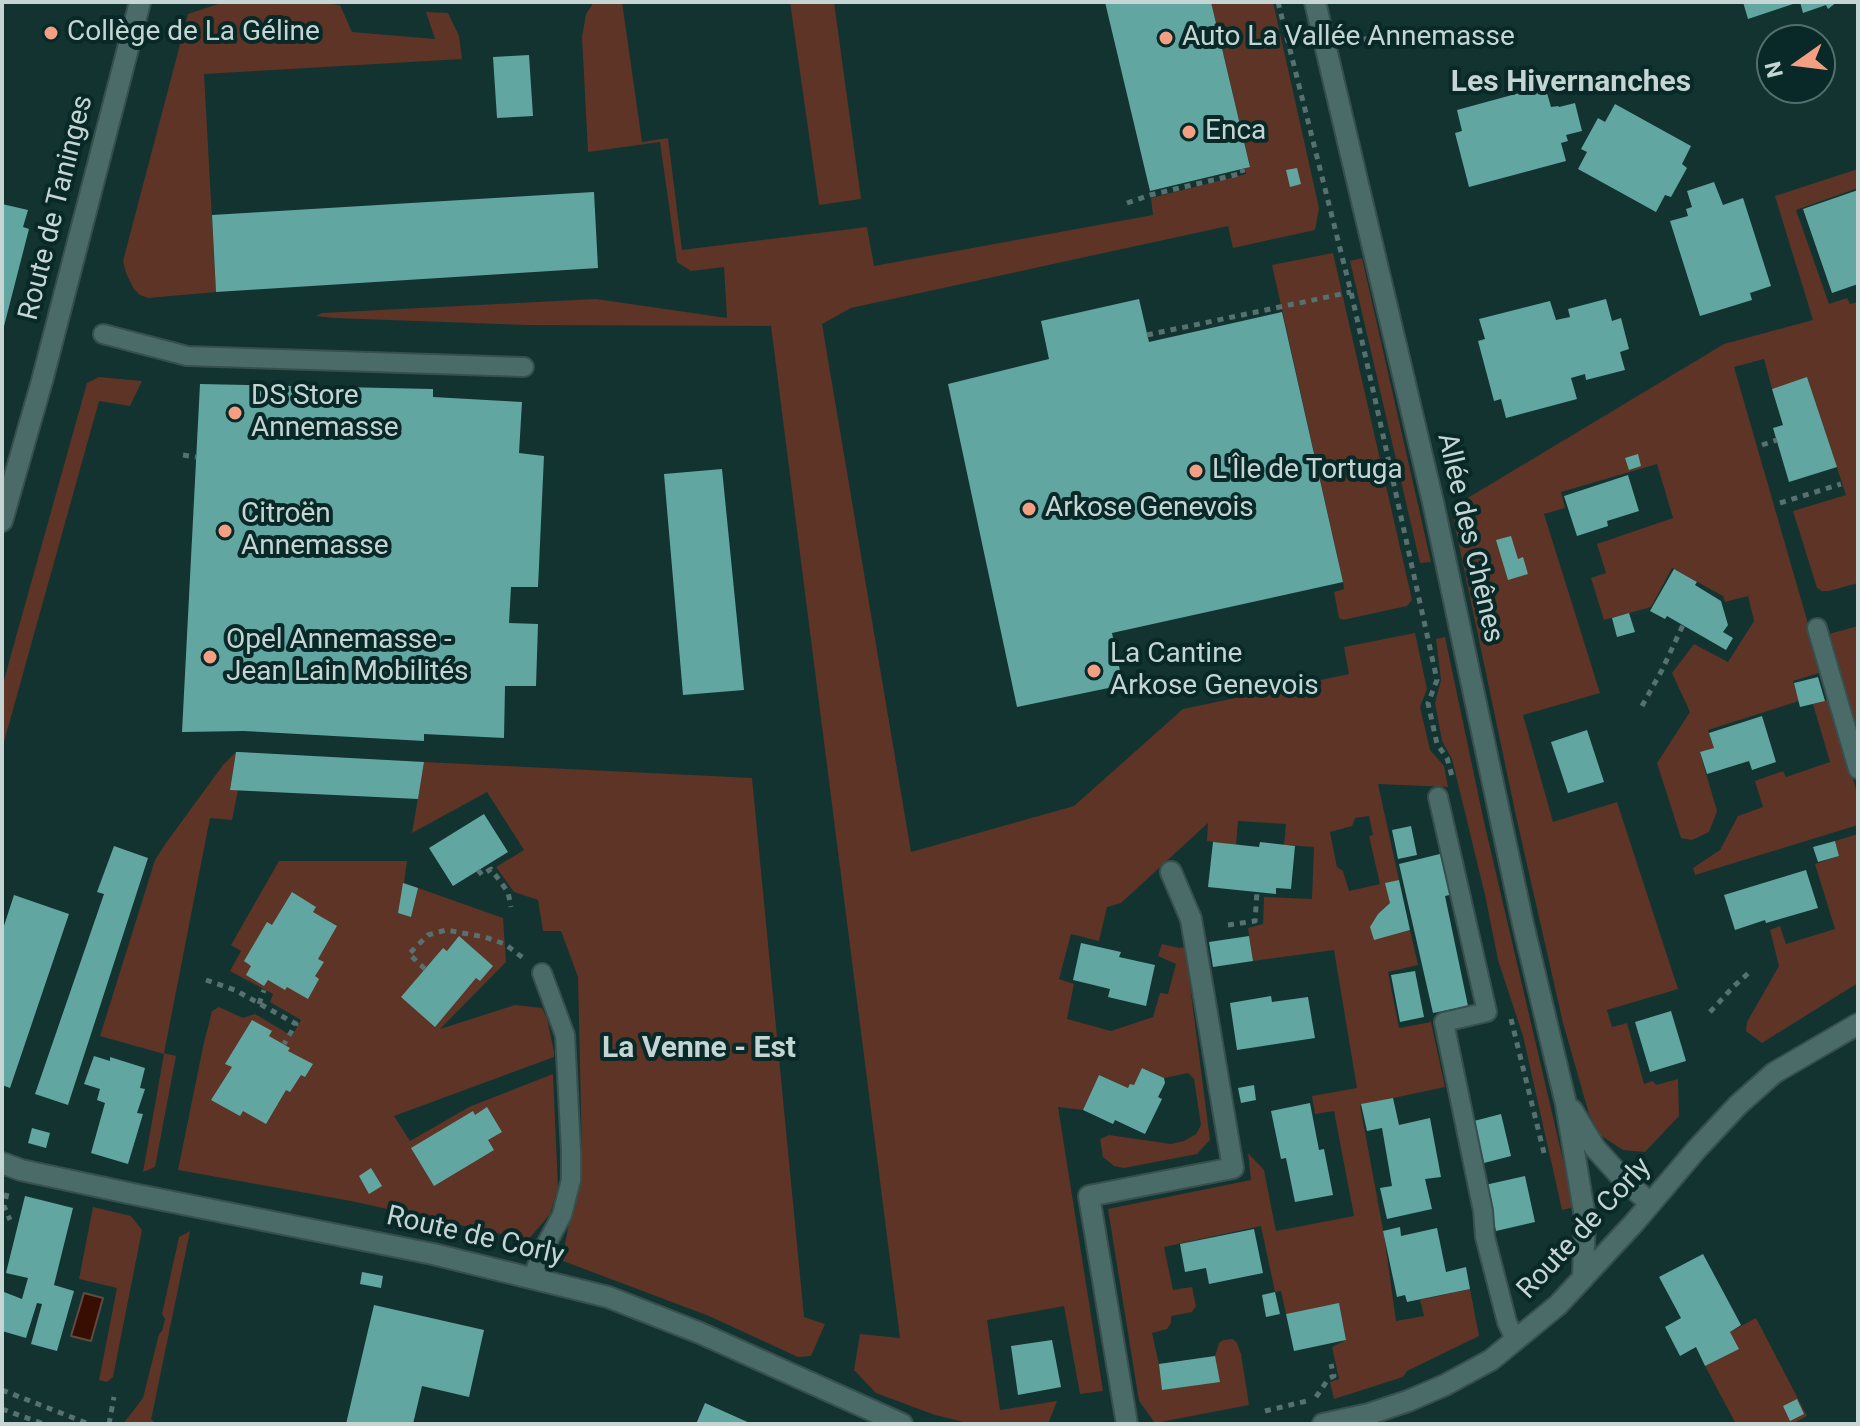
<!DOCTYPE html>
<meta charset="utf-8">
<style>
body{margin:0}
#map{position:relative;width:1860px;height:1426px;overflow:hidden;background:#133331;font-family:Roboto,sans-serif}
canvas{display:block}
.frame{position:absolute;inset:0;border:4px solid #c4d5d3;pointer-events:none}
.north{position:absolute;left:1756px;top:24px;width:80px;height:80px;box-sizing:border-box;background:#082927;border:2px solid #536e6c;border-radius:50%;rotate:256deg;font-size:22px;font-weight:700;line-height:32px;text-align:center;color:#c4d5d3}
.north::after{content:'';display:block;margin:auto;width:28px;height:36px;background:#f39f83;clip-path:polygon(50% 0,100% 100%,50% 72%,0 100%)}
</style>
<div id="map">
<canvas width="1860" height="1426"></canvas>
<div class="frame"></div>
<div class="north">N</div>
</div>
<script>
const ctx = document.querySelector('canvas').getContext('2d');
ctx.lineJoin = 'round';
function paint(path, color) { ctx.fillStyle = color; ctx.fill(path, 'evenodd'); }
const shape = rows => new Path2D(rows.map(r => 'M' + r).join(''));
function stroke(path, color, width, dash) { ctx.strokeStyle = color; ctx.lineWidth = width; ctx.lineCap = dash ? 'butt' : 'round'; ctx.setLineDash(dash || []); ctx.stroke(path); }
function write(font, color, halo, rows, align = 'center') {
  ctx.font = font + ' Roboto,sans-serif'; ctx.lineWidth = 8; ctx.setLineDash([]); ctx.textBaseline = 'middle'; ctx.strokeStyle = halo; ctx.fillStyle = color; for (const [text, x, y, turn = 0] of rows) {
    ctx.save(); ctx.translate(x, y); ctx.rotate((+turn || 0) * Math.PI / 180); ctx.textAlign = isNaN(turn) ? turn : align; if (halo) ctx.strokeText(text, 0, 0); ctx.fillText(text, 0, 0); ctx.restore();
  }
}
paint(shape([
 [224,2,314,2,340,5,352,32,435,39,426,12,448,13,459,36,462,59,204,74,216,292,148,298,140,295,134,289,126,273,123,261,188,14],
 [594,2,622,2,642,142,668,138,682,250,867,227,874,266,1153,215,1151,198,1246,174,1245,168,1250,166,1211,2,1273,2,1319,208,1315,230,1233,248,1228,226,851,308,822,324,911,852,1074,806,1183,709,1349,674,1344,647,1415,633,1427,689,1420,707,1430,750,1444,766,1448,787,1378,784,1399,880,1390,903,1378,914,1371,928,1374,939,1410,930,1418,965,1388,972,1399,1028,1431,1022,1445,1087,1360,1105,1384,1235,1396,1321,1424,1316,1420,1300,1470,1289,1479,1336,1407,1371,1403,1377,1334,1399,1330,1382,1339,1379,1332,1347,1346,1340,1339,1304,1286,1314,1281,1291,1275,1292,1261,1226,1164,1247,1173,1290,1192,1287,1196,1306,1192,1312,1171,1316,1171,1323,1167,1329,1152,1333,1159,1364,1215,1356,1219,1343,1223,1340,1233,1339,1237,1343,1241,1354,1249,1405,1155,1423,1139,1401,1108,1209,1251,1180,1248,1153,1264,1170,1276,1231,1354,1216,1334,1111,1315,1114,1312,1096,1357,1088,1334,950,1253,961,1248,928,1263,924,1264,897,1312,899,1314,847,1284,845,1286,824,1238,821,1236,845,1207,841,1208,823,1121,903,1107,907,1099,941,1071,934,1059,979,1074,984,1067,1019,1111,1031,1153,1017,1160,993,1168,994,1176,964,1158,956,1162,944,1179,948,1185,947,1210,1140,1197,1154,1124,1168,1114,1166,1103,1157,1100,1139,1109,1135,1171,1144,1184,1141,1196,1134,1201,1125,1194,1079,1188,1073,1164,1078,1143,1068,1134,1085,1128,1088,1099,1075,1083,1110,1058,1107,1103,1391,1080,1394,1064,1306,987,1320,1000,1410,1057,1401,1048,1424,972,1424,935,1415,876,1393,854,1370,860,1334,900,1338,771,326,526,325,334,318,316,316,322,313,596,299,727,318,724,267,691,271,677,262,660,142,588,152,582,37,586,14],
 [1369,816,1373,835,1369,836,1380,884,1349,891,1343,871,1337,867,1330,832,1352,826,1355,818],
 [790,2,834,2,861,199,819,205],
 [1858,169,1858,188,1796,210,1829,304,1847,298,1850,304,1858,302,1858,583,1829,591,1822,591,1817,588,1793,511,1846,495,1807,378,1772,389,1764,359,1734,367,1822,672,1793,681,1799,701,1708,730,1714,748,1700,753,1717,811,1709,832,1692,840,1681,838,1657,763,1690,712,1672,673,1694,644,1728,662,1754,621,1748,596,1725,602,1723,596,1672,568,1651,607,1604,620,1591,578,1606,573,1597,544,1673,518,1657,464,1561,492,1565,508,1544,514,1600,693,1523,715,1553,822,1617,802,1678,989,1607,1010,1612,1027,1627,1023,1644,1084,1653,1081,1656,1085,1678,1079,1679,1116,1645,1152,1623,1150,1600,1135,1589,1114,1563,1023,1516,816,1451,507,1461,502,1724,344,1813,320,1775,196],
 [1333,253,1412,600,1407,606,1343,620,1339,618,1334,592,1344,589,1343,582,1272,265],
 [1362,258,1431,562,1420,563,1350,261],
 [99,377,142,381,130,406,99,401,2,749,2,687,87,383],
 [1858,626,1858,735,1829,634],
 [1445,637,1484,822,1574,1207,1562,1210,1523,1036,1498,960,1485,895,1452,759,1442,741,1435,703,1441,680,1436,639],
 [1831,699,1858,797,1858,825,1695,875,1693,868,1720,850,1738,816,1763,807,1755,781,1783,771,1786,777,1830,762,1813,704],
 [236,752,230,789,238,790,232,820,210,818,164,1053,176,1056,155,1167,143,1172,164,1054,100,1036,155,860,166,843,223,765],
 [424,762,752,778,804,1317,825,1324,811,1356,798,1357,709,1316,563,1261,565,1244,582,1157,578,977,561,931,543,931,538,900,514,892,496,867,524,850,487,792,412,833],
 [1858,834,1858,983,1762,1043,1746,1031,1747,1022,1779,966,1770,930,1780,926,1786,944,1835,929,1815,864,1839,856,1835,841],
 [279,861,407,861,404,883,503,918,506,962,440,1029,515,1005,542,1008,547,1018,554,1052,554,1057,394,1116,410,1141,469,1107,553,1074,558,1188,550,1214,528,1240,351,1201,178,1170,203,1047,212,1011,219,1007,243,1018,255,1014,292,1036,301,1020,270,1002,273,994,230,971,241,951,231,945],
 [93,1207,131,1216,142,1230,113,1377,107,1382,99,1380,117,1288,79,1279],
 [190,1231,152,1415,151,1419,156,1424,123,1424,143,1398,159,1334,162,1331,165,1319,162,1314,179,1237],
 [1756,1318,1807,1416,1792,1424,1736,1424,1705,1366,1738,1349,1730,1332]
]), '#5d3426');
const water = shape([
 [84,1293,103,1298,91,1341,71,1336,84,1293]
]);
paint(water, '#370e01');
stroke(water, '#614a40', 2);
paint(shape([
 [1105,2,1211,2,1250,167,1150,191],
 [1743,2,1799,2,1748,19],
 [1800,2,1837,2,1828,9,1826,5,1803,13],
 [529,55,533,116,497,118,493,57],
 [1545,86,1551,107,1558,106,1559,107,1575,103,1582,131,1566,135,1568,141,1561,143,1566,161,1469,187,1455,133,1462,131,1457,110],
 [1615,104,1691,146,1682,164,1687,168,1671,197,1665,195,1656,212,1578,169,1587,152,1581,149,1598,118,1605,122],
 [1297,168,1301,184,1290,187,1286,170],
 [1714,182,1723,205,1743,198,1771,286,1750,293,1752,300,1700,316,1670,221,1688,216,1686,209,1692,207,1687,191],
 [1858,190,1858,284,1832,293,1803,209],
 [594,192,598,268,216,292,212,215],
 [2,204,28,210,23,227,29,229,3,330],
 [1139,299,1149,342,1282,312,1343,582,1112,633,1123,685,1017,707,948,384,1049,359,1041,321],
 [1606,299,1612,321,1621,318,1629,349,1620,352,1625,370,1586,380,1585,374,1571,378,1577,399,1506,418,1501,399,1494,401,1478,341,1485,339,1479,319,1550,301,1556,320,1570,317,1568,309],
 [1807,377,1837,467,1789,482,1773,428,1783,425,1772,389],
 [200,384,433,389,433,397,522,402,519,453,544,456,538,587,511,587,509,623,538,624,536,686,505,686,504,738,424,734,424,741,244,731,182,732],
 [1638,454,1641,466,1629,470,1625,458],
 [722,469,744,690,683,695,664,474],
 [1628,475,1639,511,1607,521,1608,526,1577,536,1564,496],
 [1511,536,1518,559,1523,557,1528,574,1508,580,1496,540],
 [1674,569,1697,582,1695,585,1721,601,1728,625,1723,632,1733,638,1726,650,1667,616,1665,619,1650,611],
 [1629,613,1635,632,1617,637,1612,618],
 [1818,677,1825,701,1800,707,1794,683],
 [1762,716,1776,762,1752,770,1749,761,1707,774,1700,752,1714,748,1709,733],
 [1587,730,1604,782,1568,793,1551,742],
 [236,752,239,752,424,762,418,799,230,790],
 [484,814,508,852,453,886,429,848],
 [1411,826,1417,855,1398,859,1392,830],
 [1835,841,1839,856,1818,862,1813,847],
 [1213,842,1259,847,1260,842,1295,846,1291,889,1276,888,1276,894,1208,887],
 [114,846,148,858,68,1105,35,1094,104,894,97,892],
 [1444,853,1454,894,1445,896,1468,1006,1433,1013,1399,864],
 [1806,870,1818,908,1766,923,1765,920,1735,930,1724,895],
 [1399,880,1410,930,1374,940,1370,927,1378,914,1390,903,1385,883],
 [403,883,418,888,411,917,398,913],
 [292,892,316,907,313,912,337,926,318,959,324,962,315,976,319,979,308,999,287,987,285,990,268,980,264,986,246,975,251,966,244,961,267,922,272,925],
 [14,895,69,914,10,1088,2,1085,2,932],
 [459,936,493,966,480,981,476,978,435,1027,401,997,443,948,447,951],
 [1249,936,1253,961,1213,967,1209,942],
 [1081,943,1121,952,1119,957,1155,965,1146,1006,1108,997,1110,989,1073,980],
 [1415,971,1424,1017,1400,1022,1391,975],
 [1271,996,1272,1002,1308,997,1315,1038,1237,1050,1230,1003],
 [1671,1011,1686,1061,1650,1072,1635,1022],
 [252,1020,272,1031,269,1036,290,1048,288,1051,313,1064,305,1077,301,1075,290,1092,286,1090,266,1124,243,1111,240,1116,211,1100,232,1067,225,1064],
 [94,1056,110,1061,110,1057,145,1068,140,1088,145,1089,137,1113,143,1114,128,1164,91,1153,105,1103,97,1100,100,1089,84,1084],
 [1142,1068,1164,1078,1165,1083,1158,1097,1162,1099,1145,1134,1115,1120,1113,1124,1083,1110,1099,1075,1128,1088,1130,1084,1134,1085],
 [1254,1085,1256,1100,1241,1103,1238,1088],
 [1393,1098,1399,1125,1430,1118,1441,1177,1425,1179,1432,1209,1387,1219,1380,1188,1392,1186,1382,1128,1367,1131,1361,1104],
 [1310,1103,1319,1150,1324,1149,1333,1195,1295,1202,1286,1158,1281,1159,1271,1111],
 [487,1107,502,1132,488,1140,494,1150,434,1186,411,1148,473,1111,475,1115],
 [1501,1114,1511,1156,1484,1163,1474,1121],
 [32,1128,50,1133,46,1148,28,1143],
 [371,1168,382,1186,369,1194,359,1176],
 [1525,1176,1535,1222,1496,1231,1485,1185],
 [25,1196,73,1208,54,1285,74,1291,57,1351,31,1344,42,1304,37,1303,26,1338,2,1331,2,1299,4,1292,22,1299,28,1278,6,1273],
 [1400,1227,1401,1236,1437,1228,1446,1272,1466,1267,1470,1289,1407,1302,1405,1295,1397,1297,1383,1231],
 [1254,1229,1263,1273,1209,1284,1206,1268,1185,1272,1180,1244],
 [1703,1254,1741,1325,1730,1332,1739,1349,1705,1366,1696,1347,1680,1356,1665,1327,1681,1318,1659,1277],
 [362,1272,383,1276,381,1288,360,1284],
 [1275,1292,1280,1314,1266,1317,1262,1295],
 [1339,1303,1346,1340,1294,1351,1286,1314],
 [374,1305,484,1330,469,1397,422,1386,413,1424,346,1424],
 [1052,1340,1061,1387,1018,1395,1011,1346],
 [1215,1356,1220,1382,1162,1390,1159,1364],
 [1797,1399,1804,1414,1790,1421,1783,1406],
 [705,1403,752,1424,696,1424]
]), '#62a6a1');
const lane = shape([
 [103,334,187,356,524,367],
 [1817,628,1858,769],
 [1438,797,1487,1012,1444,1022,1483,1211,1485,1237,1507,1322,1515,1339],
 [533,1277,542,1252,562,1215,571,1180,571,1151,565,1035,542,973]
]);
const street = shape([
 [1315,2,1433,502,1523,924,1566,1104,1585,1217,1583,1278],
 [1572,1110,1595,1148,1623,1179,1650,1203],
 [1127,1424,1089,1196,1233,1168,1191,919,1171,872]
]);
const secondary = shape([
 [2,521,42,381,140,2],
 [2,1163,21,1170,133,1194,433,1254,608,1297,700,1333,902,1424],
 [1323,1424,1369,1414,1408,1401,1445,1385,1491,1360,1558,1305,1634,1223,1696,1150,1738,1105,1774,1073,1858,1024]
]);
stroke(lane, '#374f4d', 22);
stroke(street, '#374f4d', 24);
stroke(secondary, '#374f4d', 24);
stroke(shape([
 [1278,2,1351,292,1379,417,1437,680,1428,703,1437,744,1447,758,1452,776],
 [1352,42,1396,32],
 [1127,203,1150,195,1243,173,1242,169],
 [1147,335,1351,292],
 [1762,445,1777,440],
 [183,455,196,457],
 [1780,503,1841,484],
 [1642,706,1662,670,1683,625],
 [478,870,482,875,491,869,508,892,511,907],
 [1228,925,1255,921,1257,892],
 [425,969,409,954,428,935,446,930,485,937,505,944,523,958],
 [206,980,235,990,296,1024,284,1044],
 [259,1004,264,990],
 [1710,1012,1734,986,1752,970],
 [1511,1019,1544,1153],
 [7,1193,4,1206,10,1220],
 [2,1390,89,1424],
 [1316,1397,1329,1378,1334,1376,1331,1364],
 [2,1409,44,1424],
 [1265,1411,1307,1401],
 [109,1424,114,1397]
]), '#56716f', 5, [6, 6]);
stroke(lane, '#4a6b68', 18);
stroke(street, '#4a6b68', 20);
stroke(secondary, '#4a6b68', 20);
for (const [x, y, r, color] of [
 [51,33,8,"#f39f83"],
 [1166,38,8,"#f39f83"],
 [1189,132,8,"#f39f83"],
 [235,413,8,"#f39f83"],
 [1196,471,8,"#f39f83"],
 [1029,509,8,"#f39f83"],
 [225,531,8,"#f39f83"],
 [210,657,8,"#f39f83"],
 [1094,671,8,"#f39f83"]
]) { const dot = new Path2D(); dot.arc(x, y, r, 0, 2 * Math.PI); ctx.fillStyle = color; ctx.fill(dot); stroke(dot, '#082927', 3); }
write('28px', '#c4d5d3', '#082927', [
 ["Collège de La Géline",67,33],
 ["Auto La Vallée Annemasse",1182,38],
 ["Enca",1205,132],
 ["DS Store",251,397],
 ["Annemasse",251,429],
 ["L'Île de Tortuga",1212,471],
 ["Arkose Genevois",1045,509],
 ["Citroën",241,515],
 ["Annemasse",241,547],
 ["Opel Annemasse -",226,641],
 ["Jean Lain Mobilités",226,673],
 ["La Cantine",1110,655],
 ["Arkose Genevois",1110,687]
], 'left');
write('28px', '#c4d5d3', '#082927', [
 ["Route de Taninges",57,208,-76],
 ["Allée des Chênes",1469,538,77],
 ["Route de Corly",1585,1229,-47],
 ["Route de Corly",475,1237,13]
]);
write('bold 30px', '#c4d5d3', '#082927', [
 ["Les Hivernanches",1571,83],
 ["La Venne - Est",699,1049]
]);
</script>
